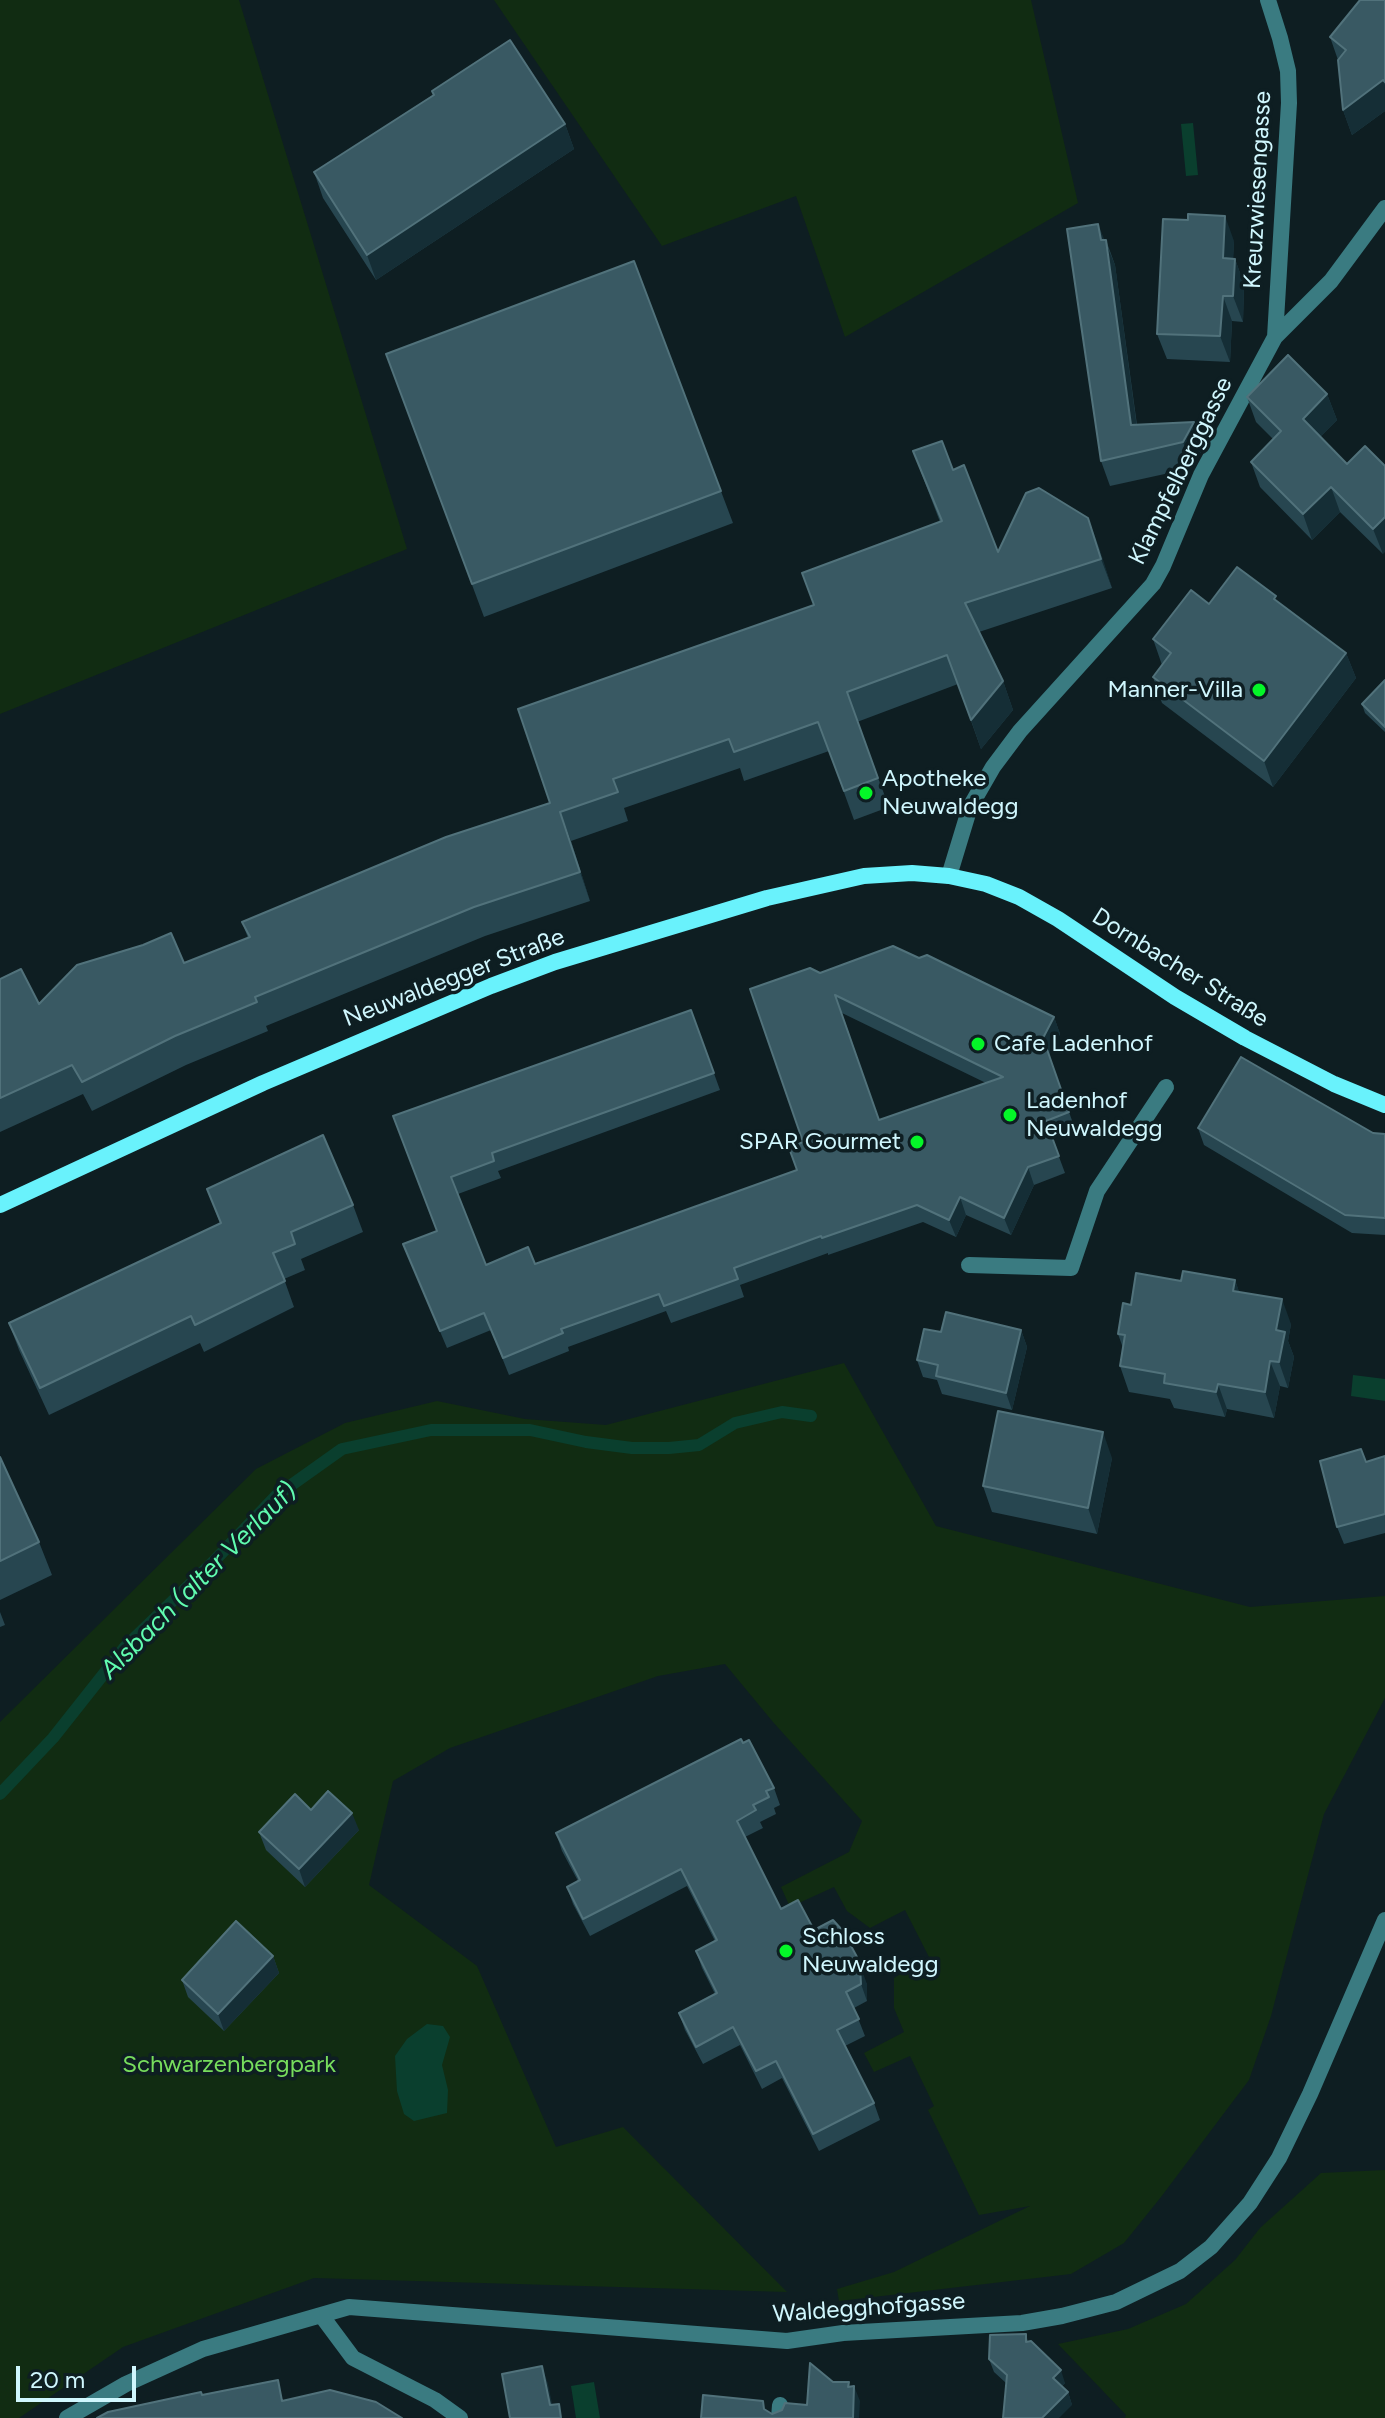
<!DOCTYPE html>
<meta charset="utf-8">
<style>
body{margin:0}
#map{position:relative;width:1385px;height:2418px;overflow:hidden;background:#0e1e22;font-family:Figtree,sans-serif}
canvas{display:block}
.scale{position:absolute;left:16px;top:2366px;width:120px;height:36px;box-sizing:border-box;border:4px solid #d0f7fe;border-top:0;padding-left:10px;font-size:24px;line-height:28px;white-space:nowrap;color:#d0f7fe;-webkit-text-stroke:6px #0e1e22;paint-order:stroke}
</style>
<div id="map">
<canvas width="1385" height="2418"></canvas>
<div class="scale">20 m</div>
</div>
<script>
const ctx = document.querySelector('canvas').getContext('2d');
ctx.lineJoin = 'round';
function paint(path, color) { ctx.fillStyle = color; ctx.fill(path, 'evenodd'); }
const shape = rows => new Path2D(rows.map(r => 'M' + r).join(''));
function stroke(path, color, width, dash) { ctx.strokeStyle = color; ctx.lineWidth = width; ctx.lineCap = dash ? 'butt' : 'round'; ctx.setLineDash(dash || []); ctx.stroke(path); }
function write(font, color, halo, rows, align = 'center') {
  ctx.font = font + ' Figtree,sans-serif'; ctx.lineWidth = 7; ctx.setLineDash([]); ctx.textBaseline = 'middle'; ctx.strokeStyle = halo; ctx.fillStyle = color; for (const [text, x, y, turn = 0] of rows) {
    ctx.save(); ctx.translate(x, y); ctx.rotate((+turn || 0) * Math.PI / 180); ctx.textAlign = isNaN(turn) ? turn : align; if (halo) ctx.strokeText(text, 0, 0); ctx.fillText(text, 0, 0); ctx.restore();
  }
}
paint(shape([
 [0,0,239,0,407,549,0,714],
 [494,0,1031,0,1078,203,845,337,796,196,662,246],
 [844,1363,936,1526,1250,1607,1385,1596,1385,1698,1324,1814,1271,2016,1249,2080,1161,2197,1124,2243,1071,2274,839,2301,837,2289,894,2272,1030,2206,979,2215,928,2110,934,2106,910,2056,874,2072,864,2053,904,2032,894,2008,894,1978,929,1957,905,1910,870,1928,847,1911,834,1887,790,1907,781,1887,849,1852,862,1821,773,1722,725,1664,658,1676,450,1748,393,1781,369,1885,477,1966,556,2147,623,2127,787,2292,314,2278,123,2347,19,2418,0,2418,0,1722,256,1469,345,1423,437,1401,525,1419,606,1425],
 [1385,2170,1385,2418,1125,2418,1126,2415,1058,2344,1128,2329,1186,2304,1235,2260,1260,2228,1321,2173]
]), '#112c12');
paint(shape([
 [1193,123,1198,175,1186,176,1181,124],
 [1353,1375,1385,1379,1385,1401,1351,1396],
 [427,2024,443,2026,450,2037,442,2065,448,2090,447,2113,414,2121,404,2114,397,2091,395,2056,407,2039],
 [594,2382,600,2418,576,2418,571,2386]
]), '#0a3f2e');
stroke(shape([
 [0,1794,53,1738,125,1647,216,1559,276,1496,342,1449,431,1430,530,1430,586,1442,632,1448,669,1448,699,1445,735,1423,782,1412,811,1416]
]), '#0a3f2e', 12);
stroke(shape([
 [969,1265,1071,1268,1097,1191,1166,1087]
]), '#3a7b81', 16);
stroke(shape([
 [1268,0,1280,38,1288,71,1289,103,1275,337],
 [949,876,970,807,993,767,1020,731,1153,584,1163,566,1201,475,1275,337,1331,281,1385,208],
 [321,2315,353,2358,435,2400,460,2418],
 [67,2418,126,2384,203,2349,349,2307,787,2341,843,2333,1022,2323,1062,2316,1116,2302,1180,2271,1211,2247,1250,2203,1279,2158,1310,2094,1385,1920],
 [779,2418,780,2405]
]), '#3a7b81', 16);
stroke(shape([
 [0,1205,263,1083,491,986,555,962,767,898,864,876,912,873,949,876,986,884,1019,897,1058,919,1175,997,1245,1038,1334,1084,1385,1105]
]), '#69f2fc', 16);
paint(shape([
 [1385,0,1385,111,1352,135,1343,110,1338,60,1330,37],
 [432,91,565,124,574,149,376,280,323,198,314,172,433,95],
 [1104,240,1106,240,1115,265,1137,425,1203,448,1192,468,1110,486,1101,461],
 [1234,241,1233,259,1235,259,1244,284,1243,322,1232,321,1230,362,1167,359,1157,334],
 [634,261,733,523,484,617,386,354],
 [1327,394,1337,420,1320,437,1347,464,1365,446,1383,554,1340,512,1312,540,1260,487,1251,462,1273,439,1256,422,1247,397],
 [913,451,953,470,998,552,1088,518,1112,588,979,632,1003,681,1013,710,981,749,958,684,857,722,889,807,854,820,829,751,744,781,740,768,624,808,628,821,571,841,590,901,485,936,266,1026,268,1031,186,1065,92,1111,83,1094,0,1132,0,979,39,1004,184,963,248,938,242,922,550,803,814,605,940,522],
 [1279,602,1346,653,1356,678,1273,787,1162,703,1153,677,1162,665,1153,639,1209,604],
 [1385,680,1385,732,1365,713,1362,704],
 [820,973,1054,1017,1060,1034,1049,1055,1075,1129,1052,1138,1065,1173,1034,1185,1011,1235,966,1215,956,1237,923,1222,828,1255,828,1253,740,1285,744,1297,671,1323,666,1311,568,1347,569,1351,509,1375,491,1330,447,1348,403,1244,437,1231,393,1116,691,1010,720,1090,498,1171,501,1178,458,1194,486,1265,535,1264,797,1170,803,1142],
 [842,1013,986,1083,879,1120],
 [1198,1128,1385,1134,1385,1235,1352,1233,1204,1145],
 [207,1189,353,1205,363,1232,301,1259,305,1270,284,1279,294,1307,204,1352,200,1343,49,1415,19,1350,9,1323,220,1223],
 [1235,1280,1239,1292,1291,1324,1288,1341,1294,1357,1288,1388,1280,1386,1274,1418,1227,1409,1225,1417,1174,1408,1170,1399,1129,1392,1120,1366,1123,1348,1118,1334,1181,1281],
 [1021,1330,1027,1347,1012,1410,942,1394,937,1380,923,1377,917,1360,941,1332],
 [1385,1456,1385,1533,1344,1544,1337,1527,1366,1462],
 [0,1457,39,1542,52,1575,0,1600],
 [1112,1458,1097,1534,992,1512,983,1486],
 [0,1612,5,1625,0,1627],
 [774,1788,780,1805,774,1808,776,1814,760,1822,763,1828,745,1837,781,1909,814,1930,867,1984,867,2001,854,2008,865,2036,845,2046,874,2103,880,2120,819,2151,782,2078,762,2089,740,2045,703,2064,685,2030,679,2013,715,1994,702,1968,696,1951,715,1941,687,1886,590,1936,573,1904,567,1887,578,1881,562,1851,556,1833],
 [311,1810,359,1830,305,1887,266,1850,259,1832],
 [273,1956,279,1973,224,2031,188,1997,182,1980],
 [1026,2334,1028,2342,1065,2383,1062,2386,1068,2392,1072,2405,1006,2383,994,2372,989,2359]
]), '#274650');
paint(shape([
 [1383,80,1385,85,1385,111,1352,135,1343,110],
 [565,124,574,149,376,280,367,255],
 [1225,216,1234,241,1232,283,1223,258],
 [1098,224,1115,265,1140,450,1131,425],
 [1235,259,1244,284,1243,322,1233,296],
 [1223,296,1232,321,1230,362,1220,336],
 [1327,394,1337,420,1312,445,1303,419],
 [1194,422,1203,448,1192,468,1183,442],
 [1331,487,1340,512,1312,540,1303,514],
 [1385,517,1385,552,1383,554,1373,529],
 [1088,518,1099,547,1112,588,1101,559],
 [1346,653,1356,678,1273,787,1264,761],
 [1003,681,1013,710,981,749,971,720],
 [560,812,571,841,590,901,580,872],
 [1054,1017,1060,1034,1049,1055,1075,1129,1043,1038],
 [1028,1167,1034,1185,1011,1235,1004,1218],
 [960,1197,966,1215,956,1237,949,1220],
 [1235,1280,1244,1306,1233,1291],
 [1282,1299,1291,1324,1288,1341,1294,1357,1288,1388,1279,1362,1276,1330],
 [1021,1330,1027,1347,1012,1410,1006,1393],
 [1270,1361,1280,1386,1274,1418,1265,1392],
 [1218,1384,1227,1409,1225,1417,1216,1392],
 [1103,1432,1112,1458,1097,1534,1088,1508],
 [352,1813,359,1830,305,1887,299,1869],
 [273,1956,279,1973,224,2031,218,2014],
 [857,1957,867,1984,867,2001,861,1984],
 [542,2366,548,2384,555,2418,550,2405],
 [1061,2370,1065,2383,1058,2390,1053,2378],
 [849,2382,854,2396,854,2386,860,2401,859,2418,853,2418,848,2387],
 [1068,2392,1072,2405,1059,2418,1042,2418]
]), '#152e36');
const building = shape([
 [1360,0,1385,0,1385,82,1383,80,1343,110,1338,60,1346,50,1330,37,1360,0],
 [510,40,565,124,367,255,314,172,434,95,432,91,510,40],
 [1188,214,1225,216,1223,258,1235,259,1233,296,1223,296,1220,336,1157,334,1163,219,1188,220,1188,214],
 [1098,224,1101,240,1106,240,1131,425,1194,422,1183,442,1101,461,1067,229,1098,224],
 [634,261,721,491,472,584,386,354,634,261],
 [1288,355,1327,394,1303,419,1347,464,1365,446,1385,466,1385,517,1373,529,1331,487,1303,514,1251,462,1281,431,1247,397,1288,355],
 [942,441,953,470,964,465,998,552,1026,493,1039,488,1088,518,1101,559,965,603,1003,681,971,720,947,655,847,692,878,778,844,791,818,722,734,752,729,739,613,779,618,792,560,812,580,872,474,907,255,997,257,1002,175,1036,82,1082,72,1065,0,1098,0,979,21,969,39,1004,77,965,143,945,171,933,184,963,250,937,242,922,446,837,550,803,518,709,814,605,802,573,942,521,913,451,942,441],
 [1237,567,1276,596,1274,599,1346,653,1264,761,1153,677,1171,653,1153,639,1191,590,1209,604,1237,567],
 [1385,680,1385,727,1362,704,1385,680],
 [893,946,919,958,927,955,1054,1017,1043,1038,1069,1112,1046,1121,1059,1156,1028,1167,1004,1218,960,1197,949,1220,917,1205,822,1238,821,1236,734,1268,738,1279,664,1306,659,1294,561,1329,563,1333,503,1358,484,1313,440,1331,403,1244,437,1231,393,1116,691,1010,714,1073,492,1153,494,1161,451,1177,486,1265,528,1247,535,1264,797,1170,789,1148,803,1142,750,989,810,968,820,973,893,946],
 [835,995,1003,1077,879,1120,835,995],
 [1241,1057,1373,1133,1385,1134,1385,1218,1345,1215,1198,1128,1241,1057],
 [323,1135,353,1205,291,1232,295,1244,273,1253,285,1281,195,1325,191,1316,40,1388,9,1323,221,1223,207,1189,323,1135],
 [1183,1271,1235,1280,1233,1291,1282,1299,1276,1330,1285,1332,1279,1362,1270,1361,1265,1392,1218,1384,1216,1392,1164,1383,1165,1374,1120,1366,1125,1335,1118,1334,1123,1303,1131,1305,1136,1273,1181,1281,1183,1271],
 [946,1312,1021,1330,1006,1393,936,1376,938,1365,917,1360,924,1329,941,1332,946,1312],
 [998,1411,1103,1432,1088,1508,983,1486,998,1411],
 [1361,1449,1366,1462,1385,1456,1385,1514,1337,1527,1320,1461,1361,1449],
 [0,1457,39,1542,0,1561,0,1457],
 [741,1739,743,1743,749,1740,774,1788,766,1791,769,1797,753,1805,756,1810,737,1821,781,1909,798,1900,814,1930,833,1920,843,1931,857,1957,860,1967,861,1984,846,1992,859,2019,837,2030,874,2103,813,2134,776,2061,756,2071,733,2027,696,2047,679,2013,717,1993,696,1951,717,1940,681,1869,583,1919,567,1887,580,1880,556,1833,741,1739],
 [328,1791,352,1813,299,1869,259,1832,295,1794,311,1810,328,1791],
 [236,1921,273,1956,218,2014,182,1980,236,1921],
 [1026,2334,1026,2342,1031,2341,1061,2370,1053,2378,1068,2392,1042,2418,1003,2418,1007,2375,989,2359,990,2335,1026,2334],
 [810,2363,833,2382,849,2382,848,2387,854,2386,853,2418,701,2418,703,2395,763,2401,764,2409,772,2414,782,2410,785,2403,807,2405,810,2363],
 [542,2366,550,2405,559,2404,561,2418,510,2418,502,2374,542,2366],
 [278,2380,282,2401,330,2390,376,2402,402,2418,97,2418,108,2412,201,2392,202,2395,278,2380]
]);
paint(building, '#395963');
stroke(building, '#51727b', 2);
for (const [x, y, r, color] of [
 [1259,690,8,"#04f628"],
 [866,793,8,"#04f628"],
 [978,1044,8,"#04f628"],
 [1010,1115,8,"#04f628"],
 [917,1142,8,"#04f628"],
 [786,1951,8,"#04f628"]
]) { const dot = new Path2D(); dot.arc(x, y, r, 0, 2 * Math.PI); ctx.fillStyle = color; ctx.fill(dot); stroke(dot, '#0e1e22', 3); }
write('24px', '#d0f7fe', '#0e1e22', [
 ["Kreuzwiesengasse",1258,190,-87],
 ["Klampfelberggasse",1181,471,-64],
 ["Dornbacher Straße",1180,968,32],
 ["Neuwaldegger Straße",454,978,-21],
 ["Waldegghofgasse",869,2308,-4]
]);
write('24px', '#d0f7fe', '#0e1e22', [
 ["Manner-Villa",1243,690,"right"],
 ["Apotheke",882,779],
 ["Neuwaldegg",882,807],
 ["Cafe Ladenhof",994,1044],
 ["Ladenhof",1026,1101],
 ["Neuwaldegg",1026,1129],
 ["SPAR Gourmet",901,1142,"right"],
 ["Schloss",802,1937],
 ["Neuwaldegg",802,1965]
], 'left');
write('24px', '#77dd5d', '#0e1e22', [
 ["Schwarzenbergpark",229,2065]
]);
write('italic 26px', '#60fcb0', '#0e1e22', [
 ["Alsbach (alter Verlauf)",199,1581,-45]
]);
</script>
